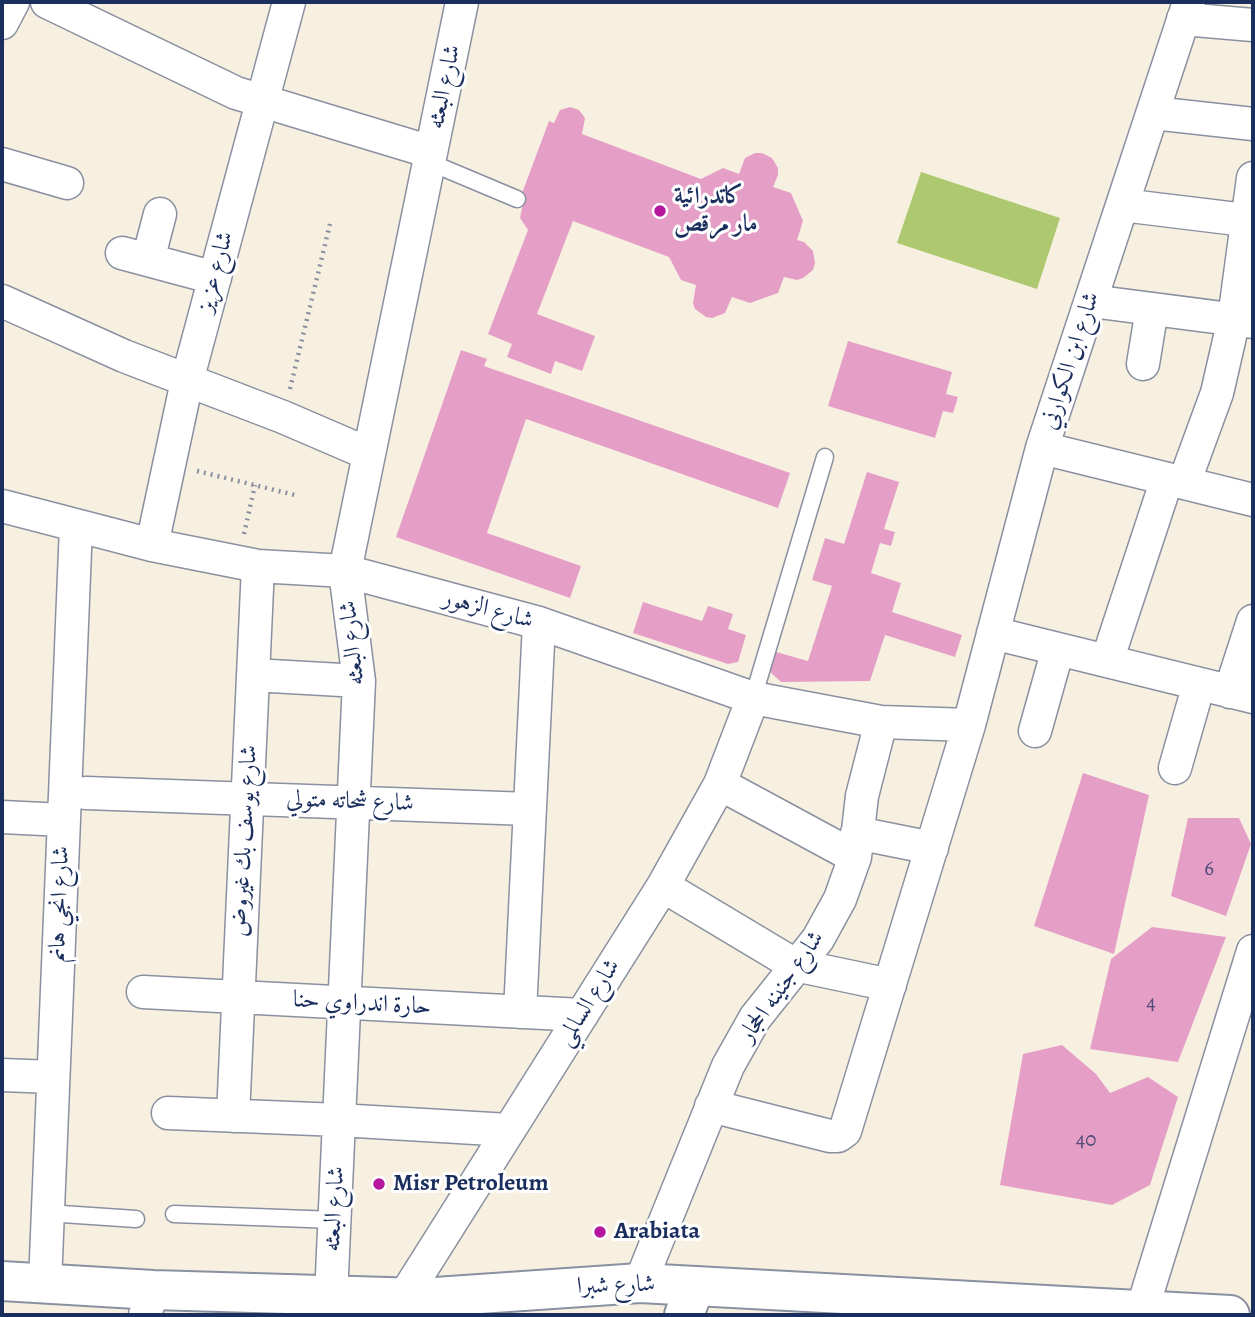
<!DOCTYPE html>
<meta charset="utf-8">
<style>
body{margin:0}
#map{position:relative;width:1255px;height:1317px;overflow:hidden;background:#f7f0e1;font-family:Alegreya,serif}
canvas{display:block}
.frame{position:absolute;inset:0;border:4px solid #1b2f5e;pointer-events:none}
</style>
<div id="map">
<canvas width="1255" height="1317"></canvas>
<div class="frame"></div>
</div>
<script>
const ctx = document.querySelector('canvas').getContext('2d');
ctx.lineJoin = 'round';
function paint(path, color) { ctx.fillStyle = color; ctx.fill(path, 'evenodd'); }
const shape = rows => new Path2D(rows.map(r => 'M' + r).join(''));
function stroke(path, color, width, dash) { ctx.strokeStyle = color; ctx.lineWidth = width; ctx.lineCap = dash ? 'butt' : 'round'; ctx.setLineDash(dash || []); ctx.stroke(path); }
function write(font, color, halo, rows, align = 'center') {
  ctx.font = font + ' Alegreya,Amiri,serif'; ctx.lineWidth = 6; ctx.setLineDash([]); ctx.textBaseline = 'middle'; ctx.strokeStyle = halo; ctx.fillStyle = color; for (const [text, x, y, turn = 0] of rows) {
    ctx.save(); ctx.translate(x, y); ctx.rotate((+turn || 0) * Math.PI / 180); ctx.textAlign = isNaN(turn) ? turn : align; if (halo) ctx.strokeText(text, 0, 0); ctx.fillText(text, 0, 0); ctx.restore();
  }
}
paint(shape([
 [921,172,1060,218,1037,289,897,243]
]), '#adc86e');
paint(shape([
 [570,107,579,110,585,118,582,134,701,179,723,168,739,174,745,158,755,153,762,153,772,158,778,168,778,175,773,187,791,193,803,221,797,240,804,242,813,251,815,263,813,270,803,278,797,280,784,277,778,293,750,303,732,297,725,313,712,318,706,317,695,309,693,303,696,285,681,280,669,257,573,221,537,314,595,336,582,371,555,361,551,374,507,357,512,344,488,334,528,230,520,218,522,208,525,203,519,201,549,121,554,123,560,110],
 [848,341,952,372,946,394,958,397,953,413,943,411,935,438,828,406],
 [461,350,487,359,484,366,790,473,778,508,526,419,487,533,581,566,570,598,396,537],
 [867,472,899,482,884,529,895,532,891,546,880,543,871,573,901,583,892,612,962,635,955,657,885,635,870,681,781,682,769,671,776,652,808,661,832,586,812,580,825,538,844,544],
 [643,602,702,621,708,606,733,614,728,629,746,635,738,662,728,664,633,633],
 [1083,773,1149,795,1114,954,1034,926],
 [1188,818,1239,818,1251,844,1226,916,1171,896],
 [1152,927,1226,937,1178,1062,1090,1049,1111,959],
 [1062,1045,1096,1074,1110,1093,1148,1077,1178,1097,1150,1185,1112,1205,1000,1185,1023,1054]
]), '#e59fc7');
const service = shape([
 [429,162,517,199],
 [753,698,825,457],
 [47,1213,136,1219],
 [174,1214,335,1220]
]);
const minor = shape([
 [47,2,236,93,431,152],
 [1183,19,1253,25],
 [2,23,13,2],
 [1153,113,1253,124],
 [2,164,67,183],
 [1122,205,1253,221],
 [122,253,215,278],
 [148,260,160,214],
 [2,301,124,356,283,417,369,454],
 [1091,301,1253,322],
 [1143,364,1152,309],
 [1042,448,1253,500],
 [1184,483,1217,393,1234,319,1253,178],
 [2,506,152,545,258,566,345,571,539,623,753,698,881,722,969,725],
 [152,545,187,381,289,2],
 [993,633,1253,697],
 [1107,661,1167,479],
 [253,675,359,681],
 [1230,692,1253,621],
 [1035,731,1058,649],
 [1175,768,1199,684],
 [720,784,855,857],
 [86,793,529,809],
 [2,817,64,820],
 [857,833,932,848],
 [663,886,795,965,890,985],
 [143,992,582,1015],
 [520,1012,539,623],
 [2,1075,53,1077],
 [711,1106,830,1136,838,1136,845,1131,969,725,1042,448,1189,2],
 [168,1113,339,1120,509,1130],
 [233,1116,258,566],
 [45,1283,76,526],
 [640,1283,728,1066,755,1018,818,939,840,899,855,857,862,796,881,722],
 [331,1296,359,681,345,571,462,2],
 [404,1297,663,886,720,784,753,698],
 [1142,1310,1253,951],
 [145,1315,153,1290]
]);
const secondary = shape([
 [684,1315,695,1286]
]);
const primary = shape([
 [2,1281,153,1290,421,1298,640,1283,1230,1315]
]);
stroke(service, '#8990a0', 19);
stroke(minor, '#8990a0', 35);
stroke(secondary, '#8990a0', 42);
stroke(primary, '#8990a0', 42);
stroke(shape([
 [290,389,330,224],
 [197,471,295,495],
 [244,534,255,485]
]), '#8990a0', 4.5, [2, 5]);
stroke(service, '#fff', 16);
stroke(minor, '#fff', 32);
stroke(secondary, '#fff', 38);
stroke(primary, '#fff', 38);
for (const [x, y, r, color] of [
 [660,211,7,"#b5179e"],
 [379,1184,7,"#b5179e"],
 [600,1232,7,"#b5179e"]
]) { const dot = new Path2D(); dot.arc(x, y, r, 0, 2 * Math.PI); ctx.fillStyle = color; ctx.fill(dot); stroke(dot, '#fff', 2.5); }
write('21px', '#4e4b78', null, [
 ["6",1209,870],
 ["4",1151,1004],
 ["40",1086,1141]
]);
write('24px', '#1b2f5e', '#fff', [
 ["شارع البعثه",445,87,-78],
 ["شارع عزيز",216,272,-75],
 ["شارع ابن الكوارني",1071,361,-72],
 ["شارع الزهور",488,610,15],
 ["شارع البعثه",353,643,-96],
 ["شارع شحاته متولي",350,802,2],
 ["شارع يوسف بك غيروض",245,841,-87],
 ["شارع انجي هانم",60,904,-88],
 ["شارع جنينه الحجار",782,987,-55],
 ["شارع السالمي",589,1003,-58],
 ["حارة اندراوي حنا",362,1004,3],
 ["شارع البعثه",335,1209,-87],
 ["شارع شبرا",616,1286,-2]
]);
write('bold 24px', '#1b2f5e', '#fff', [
 ["كاتدرائية",674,197],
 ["مار مرقص",674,225],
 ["Misr Petroleum",393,1184],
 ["Arabiata",614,1232]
], 'left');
</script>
